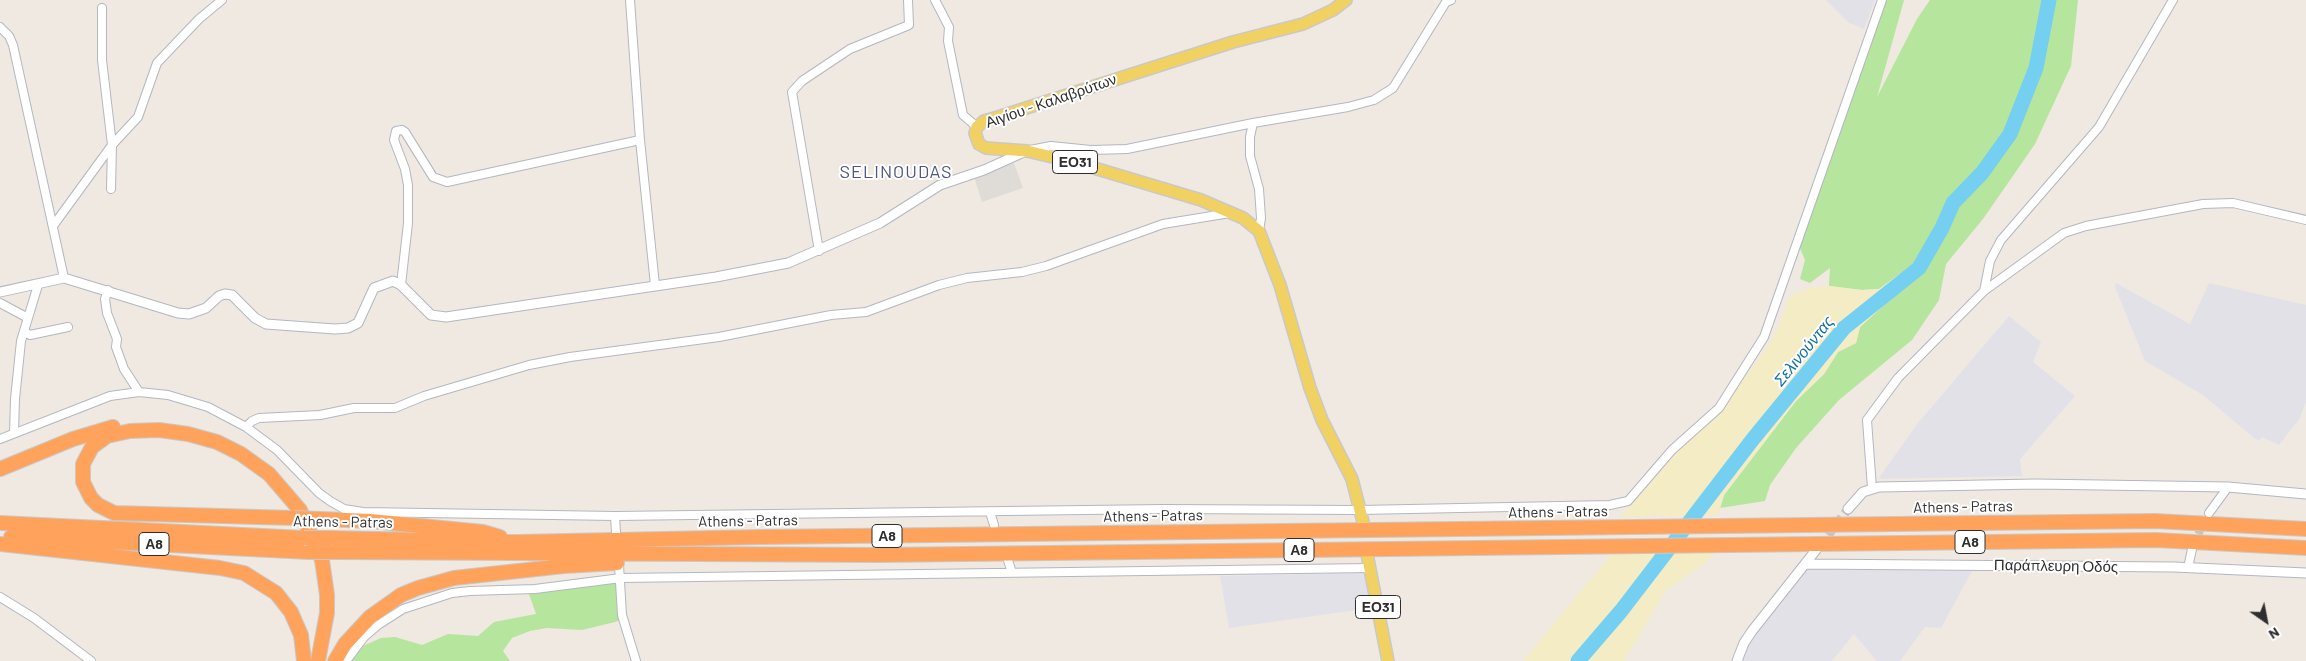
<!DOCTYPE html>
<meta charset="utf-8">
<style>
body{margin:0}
#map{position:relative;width:2306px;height:661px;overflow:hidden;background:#efe9e1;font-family:Barlow,sans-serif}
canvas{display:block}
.north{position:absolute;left:2241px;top:596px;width:50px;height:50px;-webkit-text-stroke:4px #fff;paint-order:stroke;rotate:147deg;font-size:14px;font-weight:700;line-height:20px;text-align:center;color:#2e2e2e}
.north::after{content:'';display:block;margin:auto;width:18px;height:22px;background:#2e2e2e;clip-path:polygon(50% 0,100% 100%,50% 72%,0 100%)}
</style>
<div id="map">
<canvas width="2306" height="661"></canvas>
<div class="north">N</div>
</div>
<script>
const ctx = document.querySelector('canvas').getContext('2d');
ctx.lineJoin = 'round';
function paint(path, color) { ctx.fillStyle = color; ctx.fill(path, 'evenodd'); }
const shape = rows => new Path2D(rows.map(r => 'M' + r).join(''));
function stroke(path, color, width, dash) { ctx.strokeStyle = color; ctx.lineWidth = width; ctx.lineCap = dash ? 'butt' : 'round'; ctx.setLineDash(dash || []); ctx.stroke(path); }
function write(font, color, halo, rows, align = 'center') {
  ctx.font = font + ' Barlow,sans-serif'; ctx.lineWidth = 4; ctx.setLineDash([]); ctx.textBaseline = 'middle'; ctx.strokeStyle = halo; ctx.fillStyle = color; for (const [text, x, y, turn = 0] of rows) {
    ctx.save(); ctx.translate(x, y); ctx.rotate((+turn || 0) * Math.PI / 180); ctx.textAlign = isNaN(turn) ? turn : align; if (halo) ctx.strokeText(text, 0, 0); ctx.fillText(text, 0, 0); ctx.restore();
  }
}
paint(shape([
 [1826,0,1875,0,1864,29,1849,23],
 [2116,283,2190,324,2209,283,2306,305,2306,402,2300,418,2279,445,2262,437,2259,441,2254,438,2203,395,2145,361,2115,287],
 [2009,316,2041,342,2033,362,2075,396,2020,459,2022,476,1878,479,1918,423],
 [1806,569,1972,571,1941,628,1925,627,1900,661,1877,661,1854,634,1832,661,1740,661,1746,642],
 [1365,573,1371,608,1229,628,1220,576]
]), '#e3e1e8');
paint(shape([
 [1885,0,1904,0,1877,97,1917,19,1930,0,2078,0,2071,66,2035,144,1983,219,1946,264,1939,300,1912,340,1839,400,1796,448,1770,485,1765,501,1720,508,1724,495,1796,401,1824,374,1838,352,1856,343,1860,327,1917,275,1911,266,1879,289,1862,290,1829,286,1830,268,1810,283,1800,279,1805,260,1799,246],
 [619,581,617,604,619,621,582,630,547,628,530,631,512,638,503,651,510,661,352,661,363,646,381,638,395,637,422,645,448,634,478,636,494,622,536,614,529,594]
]), '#b6e59e');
paint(shape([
 [1911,266,1917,275,1860,327,1856,343,1838,352,1824,374,1796,401,1724,495,1718,515,1620,517,1679,450,1715,415,1746,376,1771,342,1791,296,1808,288,1829,286,1862,290,1879,289],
 [1718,550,1704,564,1667,589,1624,661,1523,661,1613,552]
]), '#f3ecc5');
paint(shape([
 [1014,163,1023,188,982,202,974,177]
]), '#dfdcd8');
stroke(shape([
 [1578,661,1621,611,1753,439,1844,328,1919,268,1942,228,1953,203,1982,173,2010,134,2036,68,2049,0]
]), '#75cff0', 15);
stroke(shape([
 [2193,545,2204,522]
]), '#c8c4bd', 8, [8, 4]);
stroke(shape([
 [1820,546,1848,509]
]), '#c8c4bd', 9, [9, 4.5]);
const minor = shape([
 [630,0,640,140,655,285],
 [935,0,949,27,948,41,963,115,977,127],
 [102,8,102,60,112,145,111,189],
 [0,27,9,36,13,45,64,278],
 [1253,123,1250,137,1250,156,1259,189,1261,218,1259,231],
 [1030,150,1051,146,1091,150,1127,149,1253,123,1348,107,1374,100,1393,88,1446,2,1451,0],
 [53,226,112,145,138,117,157,63,199,19,222,0],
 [819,251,792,92,802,81,850,49,909,25,908,0],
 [401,285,408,223,408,185,405,169,394,140,396,131,402,130,405,132,433,177,447,182,640,140],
 [108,290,105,299,107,313,117,339,116,347,124,369,139,392],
 [1984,291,2064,233,2086,226,2203,204,2233,203,2306,220],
 [0,303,28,318],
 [24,331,30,335,68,327],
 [246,427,252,421,259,418,320,415,354,408,395,408,424,396,529,365,570,357,719,337,831,315,866,312,939,285,967,278,1022,272,1046,266,1163,224,1230,213],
 [14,433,15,399,21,341,38,285],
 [0,439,110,396,139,392,168,395,208,407,246,427,277,450,319,493,330,501,344,509,363,512,615,516,1163,509,1360,510,1610,505,1628,501,1672,450,1719,408,1764,337,1882,0],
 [1872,488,1867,420,1898,378,1984,291,1990,261,2001,240,2099,127,2173,0],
 [990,512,994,525],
 [2209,513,2228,487],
 [615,516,616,533],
 [1007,557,1012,573],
 [619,565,622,615,636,661],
 [2188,568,2192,549],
 [0,597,34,618,91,661],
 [346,661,364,637,378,625,403,609,452,593,470,591,535,589,621,578,1371,568]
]);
const tertiary = shape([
 [0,292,64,278,178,313,189,314,206,308,219,296,225,294,232,295,255,318,266,324,335,329,348,328,358,323,374,288,393,281,401,285,431,315,446,317,716,277,788,263,880,223,940,185,984,170,1024,152],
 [1848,509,1863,492,1879,487,2036,484,2228,487,2306,494],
 [1807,564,2174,567,2306,573],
 [1737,661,1744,643,1752,631,1816,550]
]);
const primary = shape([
 [1346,0,1333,10,1303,24,1233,42,998,117,984,121,977,127,975,133,979,144,986,148,1027,151,1074,162,1201,200,1243,218,1259,231,1280,285,1310,388,1322,420,1352,479,1363,522],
 [1367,554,1388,661]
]);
const motorway = shape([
 [0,469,73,439,113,427],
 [294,518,114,513,98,505,91,498,83,482,83,464,92,447,107,436,130,431,159,430,188,434,217,442,241,454,269,474,300,510,322,560,327,595,327,613,318,661],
 [321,519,370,521,483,532,500,537],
 [0,523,304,538],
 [11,537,309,552],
 [330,538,518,542,761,537,2155,521,2306,529],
 [0,544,220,568,244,573,276,593,291,612,301,635,304,661],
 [333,552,880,555,2156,540,2306,548],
 [335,661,345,644,370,617,401,595,418,588,454,578,564,566,617,563]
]);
stroke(minor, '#b4b7c1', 10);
stroke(tertiary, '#b4b7c1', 11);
stroke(primary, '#c9c9c9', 14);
stroke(motorway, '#c9c9c9', 16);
stroke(minor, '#fff', 8);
stroke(tertiary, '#fff', 9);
stroke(primary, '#f2d163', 11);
stroke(motorway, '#ffa35c', 14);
const motorwayBridge = shape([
 [294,518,321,519],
 [304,538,330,538],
 [309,552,333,552]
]);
stroke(motorwayBridge, '#c9c9c9', 16, []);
stroke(motorwayBridge, '#ffa35c', 14);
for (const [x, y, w] of [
 [1075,162,45],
 [887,536,30],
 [1970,542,30],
 [154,544,30],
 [1299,550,30],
 [1378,607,45]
]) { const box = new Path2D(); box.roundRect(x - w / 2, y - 11.5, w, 23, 4); ctx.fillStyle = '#fff'; ctx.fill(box); stroke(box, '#2e2e2e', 1); }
write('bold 14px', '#2e2e2e', null, [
 ["ΕΟ31",1075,162],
 ["Α8",887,536],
 ["Α8",1970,542],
 ["Α8",154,544],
 ["Α8",1299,550],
 ["ΕΟ31",1378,607]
]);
write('15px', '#2e2e2e', '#fff', [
 ["Αιγίου - Καλαβρύτων",1051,101,-19],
 ["Athens - Patras",1963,507,-1],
 ["Athens - Patras",1558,512,-1],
 ["Athens - Patras",1153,516,-1],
 ["Athens - Patras",748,521,-1],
 ["Athens - Patras",343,522,1],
 ["Παράπλευρη Οδός",2056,566,1]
]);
write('italic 16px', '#0d6fa3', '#fff', [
 ["Σελινούντας",1804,351,-51]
]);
ctx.letterSpacing = '1px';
write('18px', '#4d5680', '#fff', [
 ["SELINOUDAS",896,172]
]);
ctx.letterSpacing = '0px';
</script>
